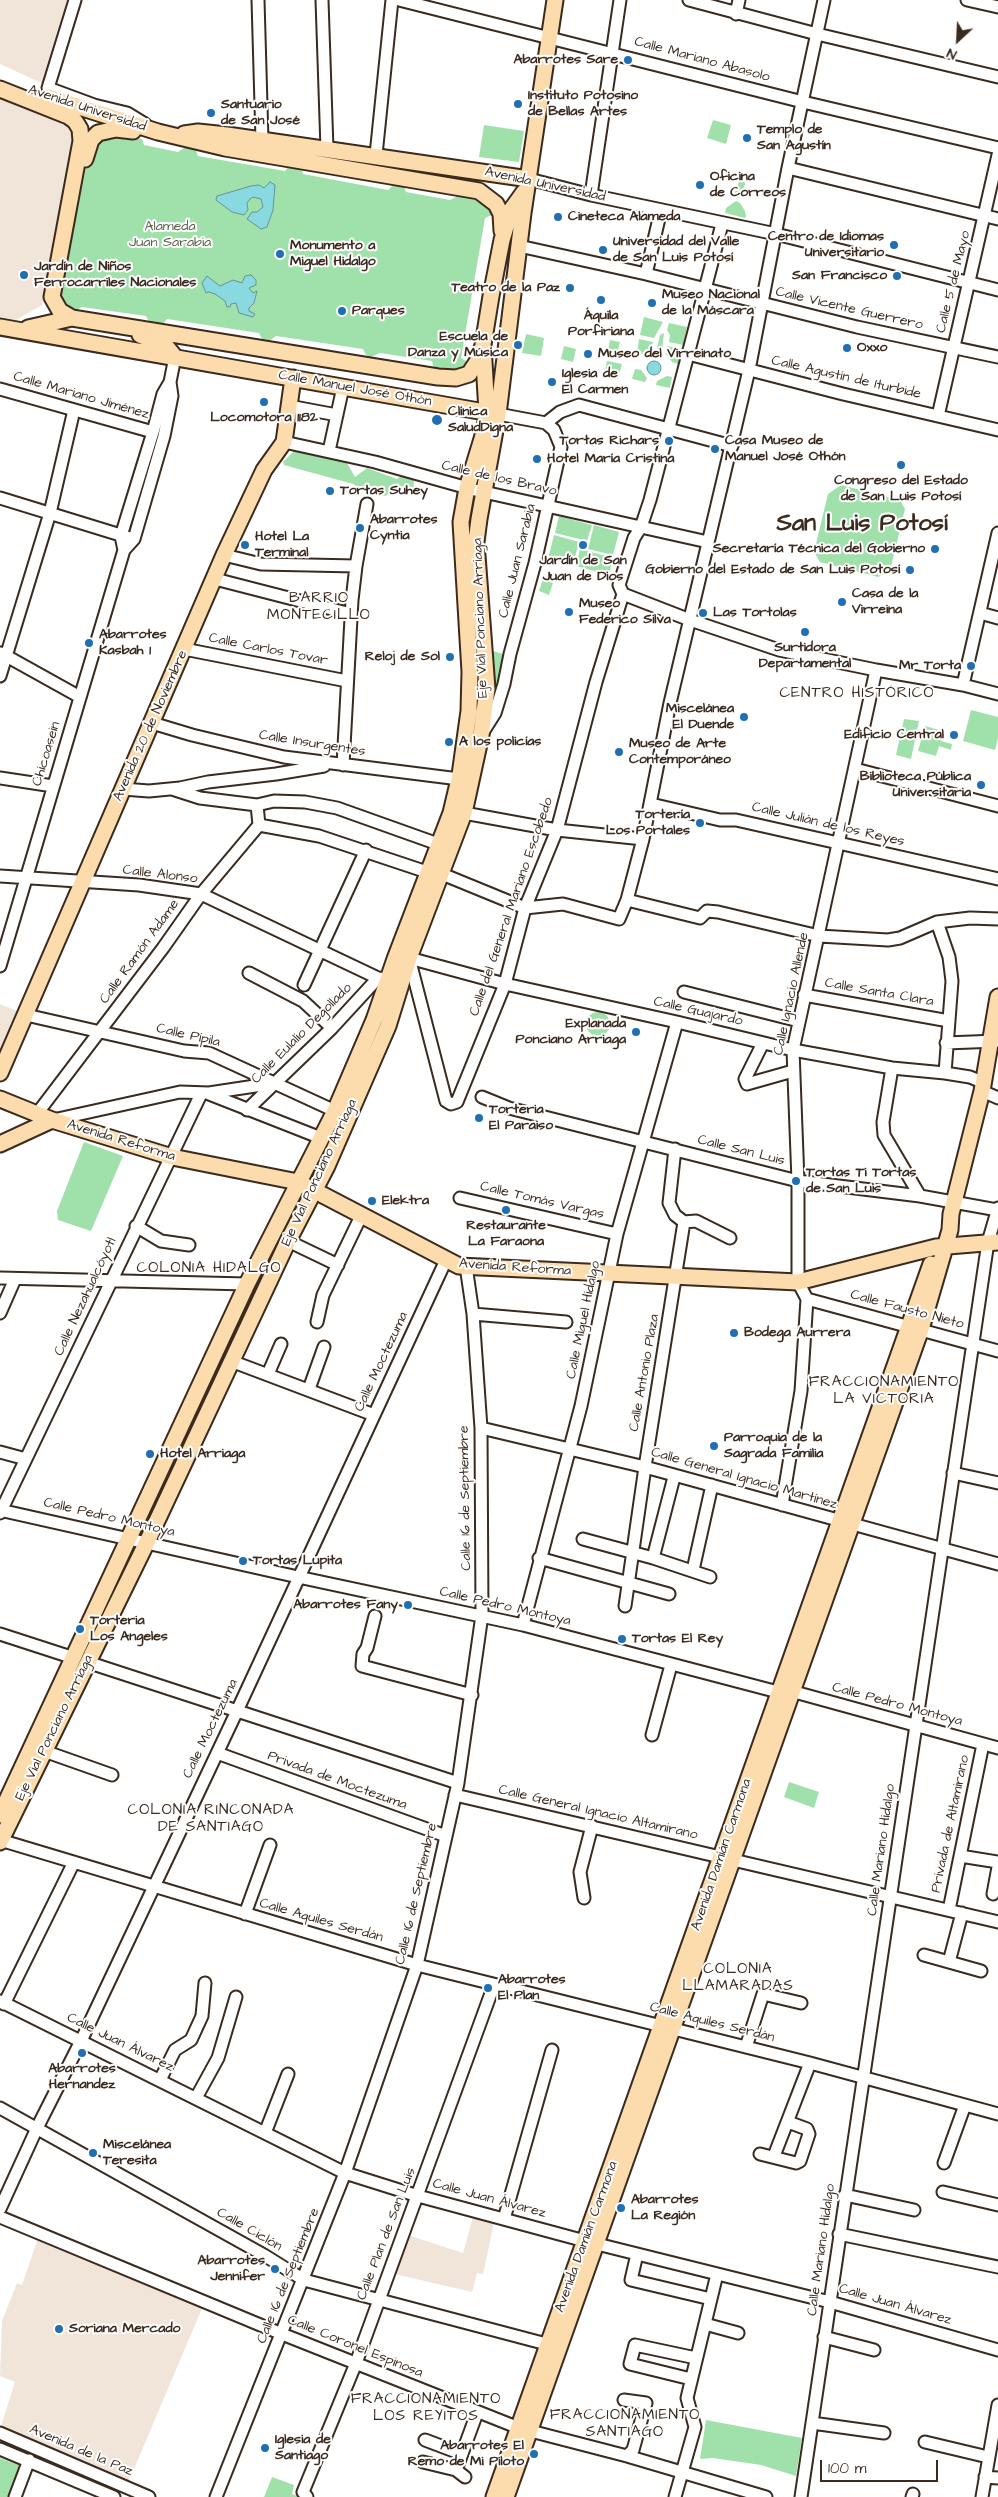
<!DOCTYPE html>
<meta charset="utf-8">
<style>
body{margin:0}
#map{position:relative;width:998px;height:2497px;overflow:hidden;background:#fff;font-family:"Architects Daughter",sans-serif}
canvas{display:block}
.north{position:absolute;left:933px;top:15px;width:50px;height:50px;-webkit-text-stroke:4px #fff;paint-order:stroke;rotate:205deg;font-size:14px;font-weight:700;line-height:20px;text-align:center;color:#3b2a1e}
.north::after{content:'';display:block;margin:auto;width:18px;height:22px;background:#3b2a1e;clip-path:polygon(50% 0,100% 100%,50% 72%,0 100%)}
.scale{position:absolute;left:820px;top:2460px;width:118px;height:22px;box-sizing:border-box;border:2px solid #3b2a1e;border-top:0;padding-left:6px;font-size:15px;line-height:18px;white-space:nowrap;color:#3b2a1e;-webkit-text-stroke:4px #fff;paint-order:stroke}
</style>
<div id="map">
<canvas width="998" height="2497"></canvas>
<div class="north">N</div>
<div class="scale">100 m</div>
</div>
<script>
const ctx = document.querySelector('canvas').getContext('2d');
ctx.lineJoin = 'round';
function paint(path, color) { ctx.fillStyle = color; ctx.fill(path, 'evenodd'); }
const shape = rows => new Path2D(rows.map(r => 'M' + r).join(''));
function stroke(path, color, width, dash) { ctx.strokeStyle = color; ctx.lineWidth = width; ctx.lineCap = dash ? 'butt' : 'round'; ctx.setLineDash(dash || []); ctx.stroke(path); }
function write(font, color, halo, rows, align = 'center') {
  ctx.font = font + ' "Architects Daughter",sans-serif'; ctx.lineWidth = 4; ctx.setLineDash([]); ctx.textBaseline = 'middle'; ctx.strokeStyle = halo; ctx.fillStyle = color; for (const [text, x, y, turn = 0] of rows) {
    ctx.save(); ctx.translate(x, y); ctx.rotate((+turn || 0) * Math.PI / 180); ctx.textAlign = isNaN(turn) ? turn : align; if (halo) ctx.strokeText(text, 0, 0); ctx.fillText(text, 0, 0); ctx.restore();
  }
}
paint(shape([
 [0,0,71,0,46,85,0,64],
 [0,94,72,126,78,140,42,305,16,320,0,318],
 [0,1004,20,1012,0,1056],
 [473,2217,494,2223,483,2274,477,2273,472,2292,390,2273,405,2234,463,2253],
 [38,2238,203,2306,128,2483,0,2429,15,2382,0,2376,2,2321,17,2283,22,2285]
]), '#f1e5da');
paint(shape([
 [713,120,731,125,726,144,707,138],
 [484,125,524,131,519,162,479,157],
 [112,135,142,139,144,145,178,152,187,146,196,150,198,156,285,171,289,166,301,168,303,174,388,190,396,183,404,186,406,192,450,200,462,194,489,199,494,214,485,218,461,358,468,362,465,367,454,371,434,369,432,361,380,353,371,357,366,355,363,349,276,336,268,342,263,341,259,333,167,319,162,325,151,325,146,316,82,307,74,311,68,310,59,298,90,148,102,139],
 [740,179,744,180,745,184,741,196,737,199,734,195],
 [736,201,740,203,745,211,746,216,745,218,725,213,726,208],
 [644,317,663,322,654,338,640,335],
 [669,323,687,327,683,345,669,342,670,335,667,330],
 [664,333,662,350,659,351,657,348,660,335],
 [526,334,544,338,541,356,522,353],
 [639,339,653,342,651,350,641,354,637,353],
 [610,340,620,342,616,358,607,355],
 [564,346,576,349,573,362,561,359],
 [668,346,682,349,678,364,672,362,666,354],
 [607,361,622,364,618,379,604,376],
 [635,369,641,370,647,378,645,382,632,379],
 [667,376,672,377,670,388,656,385,657,381],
 [295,450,347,463,355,477,367,468,397,479,401,476,414,479,413,496,392,492,385,496,367,492,353,484,284,465,283,462],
 [841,485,900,500,905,509,890,571,878,577,820,562,814,552,828,494],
 [559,516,592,525,587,541,555,533],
 [594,525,619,532,613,555,588,549],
 [554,535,579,542,573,565,548,559],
 [580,549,613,558,609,575,576,566],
 [543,579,553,583,549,595,539,591],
 [487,649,506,655,495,701,493,700],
 [971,710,998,717,998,738,995,750,963,741],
 [904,719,919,721,911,759,896,755],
 [925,726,943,731,941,741,952,744,951,750,939,746,936,756,918,751],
 '586 1024a12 12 0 1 1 24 0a12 12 0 1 1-24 0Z',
 [84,1142,123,1156,91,1231,58,1220,57,1211],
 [789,1782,819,1792,814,1808,784,1797],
 [706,2420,802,2438,796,2476,761,2465,713,2458,700,2459],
 [0,2458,21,2466,8,2497,0,2497],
 [272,2477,294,2485,292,2494,300,2497,264,2497]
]), '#a0e1ab');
const water = shape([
 [270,182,275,185,273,210,267,227,261,229,247,219,252,212,257,212,263,207,261,199,253,197,250,199,247,203,248,210,244,215,232,212,216,200,217,196,251,186,259,185,264,188,270,182],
 [251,275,256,280,256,285,249,288,253,293,257,291,254,303,249,308,249,311,255,314,253,317,239,313,236,303,231,304,230,307,227,307,225,301,215,294,209,292,206,293,202,283,207,276,220,286,233,280,242,283,245,276,251,275],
 '647 368a7 7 0 1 1 14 0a7 7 0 1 1-14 0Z'
]);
paint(water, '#88d9e0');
stroke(water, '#699392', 1);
const minor = shape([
 [75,0,48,88,94,105,127,113,145,124],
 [258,0,262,140],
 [322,0,327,149],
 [399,0,803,102,998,148],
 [689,0,817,34,998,77],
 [967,0,998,7],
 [736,14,739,0],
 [376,155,392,0],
 [788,168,998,219],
 [529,179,591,195,776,234,998,290],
 [591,195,620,0],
 [722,224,650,500,641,527,634,538,619,585,623,594,596,682,557,830,525,908,505,984,457,1102,451,1104,446,1101,409,958,505,984,677,1022,793,1050,892,1068,945,1073,970,1077,982,1082],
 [519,246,646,274,857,327,998,357],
 [646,274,661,210],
 [688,354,843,394,998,430],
 [0,389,153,432],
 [289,406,337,415],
 [498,414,546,423,560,412,579,405,732,446],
 [938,416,998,155],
 [284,442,375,462,475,490,708,542],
 [329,451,343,387],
 [0,498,127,537],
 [124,550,121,536,153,432,163,394,170,382,175,357],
 [224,555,261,564,356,566],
 [215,579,351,614],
 [623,594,690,620,779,650,876,670,963,685,998,694],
 [980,613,998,618],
 [184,649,347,681],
 [1,653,80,697],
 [0,676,50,513,74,410],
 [963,685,998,533],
 [152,723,192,735,284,757,467,780],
 [483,732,495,713,504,684,510,654,535,563,561,447,554,430,546,423],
 [343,765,352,600,356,566,367,504],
 [855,769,998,806],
 [0,778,53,786],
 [123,789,149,791,180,788,208,782,276,774,324,766],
 [172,789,200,798,257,805,274,801,305,802,337,808,438,844],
 [651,804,720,820,736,820,998,879],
 [464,813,557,830,643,839],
 [259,825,319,836,427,872],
 [442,874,525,908,563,904,619,919,627,900,643,839,670,703,749,370,788,168,824,0],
 [0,876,139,885,201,894,378,978,387,979],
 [627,900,700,918,707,911,718,912,819,936,888,940,900,938,937,922,970,918,998,919],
 [937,922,949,957,952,981,945,1073],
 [0,966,124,550,134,539,164,436,172,396,170,382],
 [249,973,303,1001,332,1028],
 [304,985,366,850],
 [684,992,799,1021],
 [804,995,949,1021],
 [26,1015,184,1051,209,1053,335,1111],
 [763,1043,745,1079,747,1084,793,1071],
 [946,1043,997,1041],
 [892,1068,883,1122,884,1135,920,1196],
 [982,1091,998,1098],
 [209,1094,321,1138],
 [482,1097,509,1108,798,1181,920,1196,998,1210],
 [247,1110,332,1028,378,978],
 [36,1115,163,948,201,894,259,825,257,805],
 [53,1120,180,1092,209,1093,275,1083],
 [460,1198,617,1234],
 [684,1222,696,1221,730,1238],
 [136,1226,161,1241,189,1245],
 [288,1241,338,1265],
 [0,1278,247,1284],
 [807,1299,998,1351],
 [0,1313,15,1279],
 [473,1314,566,1322],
 [317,1322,323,1295,362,1214],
 [231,1361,374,1415],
 [268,1374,281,1344],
 [309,1389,324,1347],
 [481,1428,645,1467,998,1564],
 [0,1452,26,1459],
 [953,1473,998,1483],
 [782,1505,801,1391,807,1299,798,1282,798,1181,793,1050,876,670],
 [0,1510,298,1577,523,1625,778,1692,791,1691,998,1748],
 [0,1513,201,1094],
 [583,1539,653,1558,710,1577],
 [539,1558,669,1594],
 [653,1558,674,1477],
 [693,1570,712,1485],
 [625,1606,645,1467,684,1222,675,1215,669,1203,675,1149],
 [375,1616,367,1648,363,1654,362,1666,472,1695],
 [523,1625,581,1406,617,1234,677,1022],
 [0,1634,74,1658],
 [87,1662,458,1783],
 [652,1735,671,1665],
 [44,1751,112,1775],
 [217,1753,446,1836],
 [455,1795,998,1922],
 [0,1840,417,1965,810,2063,998,2114],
 [960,1856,998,1862],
 [993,1894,998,1867],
 [584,1898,580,1872,592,1826],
 [949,1910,983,1744],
 [245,1914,270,1845],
 [924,1955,981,1971],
 [949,1962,962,1913],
 [0,2001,345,2173,418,2196,585,2241,830,2302,998,2350],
 [4,2004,74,1862],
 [746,2047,763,1994,801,2003],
 [160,2080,175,2050,191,2040,202,2016,205,1983],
 [196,2098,218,2058,236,1997],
 [0,2108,264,2255,304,2280,554,2346],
 [265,2133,288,2074],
 [760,2154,796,2163,800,2161,809,2134,807,2129,788,2122],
 [774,2156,810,2063],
 [944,2163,965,2105],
 [943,2192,998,2205],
 [845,2195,914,2210],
 [0,2209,37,2128,81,2041,237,1711,446,1260],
 [0,2217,282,2334,519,2428,627,2456,766,2497],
 [504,2219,552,2050],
 [839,2234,998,2267],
 [637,2254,631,2280,711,2299],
 [705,2324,738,2333],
 [824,2337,874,2350],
 [691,2379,630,2364,635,2345,696,2358],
 [624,2400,646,2403,633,2450,627,2456],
 [812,2423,884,2433],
 [0,2433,149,2497],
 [425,2440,462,2454],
 [925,2442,988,2457],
 [0,2449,114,2497],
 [423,2462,456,2470,465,2477],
 [456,2470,477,2413],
 [985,2477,998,2478],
 [15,2497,29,2460],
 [216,2497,345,2173,417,1965,458,1783,482,1615,481,1428,473,1314,466,1266],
 [307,2497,303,2492,356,2363,494,1985],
 [675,2497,695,2427,687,2398,717,2274],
 [801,2497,988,1242,998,1208],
 [912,2497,913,2494],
 [982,2497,998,2405]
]);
const major = shape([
 [0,89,68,116,75,121,80,129,81,141,52,297,60,311,72,318,438,377,456,378,469,374,477,362,481,350],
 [48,97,158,132,225,148,479,191,496,204,501,214,502,231],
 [184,134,198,132,227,135,529,179],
 [85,159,91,140,98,133,116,129,133,131],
 [0,327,496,414],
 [28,328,72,318],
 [140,335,166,346,175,357],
 [0,1073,224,555,264,470,284,442,293,378],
 [0,1099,52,1120,172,1157,298,1182,459,1266,798,1282,936,1247,998,1242],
 [0,1144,52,1120],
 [0,1815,247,1284,335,1111,374,1020,395,959,451,813,460,775,469,711,470,672,461,522,467,488,485,429,487,412,483,345,491,296,502,240,511,210,524,192],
 [0,1842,147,1542,288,1241,327,1166,388,1026,409,958,464,813,481,735,487,689,476,542,479,519,498,414,523,213,555,0],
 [494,2497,931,1264],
 [506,2497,921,1329,950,1230,951,1214,982,1091,998,997]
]);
stroke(minor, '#3b2a1e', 15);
stroke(major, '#3b2a1e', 19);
stroke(minor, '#fff', 11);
stroke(major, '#fcdcac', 15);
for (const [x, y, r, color] of [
 [628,60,5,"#1f6fb2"],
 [518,104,5,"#1f6fb2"],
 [211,113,5,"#1f6fb2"],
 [747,138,5,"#1f6fb2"],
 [700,185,5,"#1f6fb2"],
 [558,217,5,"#1f6fb2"],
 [894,245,5,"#1f6fb2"],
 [603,250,5,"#1f6fb2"],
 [280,254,5,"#1f6fb2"],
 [24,275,5,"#1f6fb2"],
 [897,276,5,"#1f6fb2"],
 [570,288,5,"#1f6fb2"],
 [601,300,5,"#1f6fb2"],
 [652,303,5,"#1f6fb2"],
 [342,311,5,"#1f6fb2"],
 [518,345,5,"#1f6fb2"],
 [847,348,5,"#1f6fb2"],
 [588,354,5,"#1f6fb2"],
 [552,382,5,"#1f6fb2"],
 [264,402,5,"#1f6fb2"],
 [437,420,6,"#1f6fb2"],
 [669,441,5,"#1f6fb2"],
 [715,449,5,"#1f6fb2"],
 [537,459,5,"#1f6fb2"],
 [901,465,5,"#1f6fb2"],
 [330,491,5,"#1f6fb2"],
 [360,528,5,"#1f6fb2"],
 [245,545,5,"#1f6fb2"],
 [583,545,5,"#1f6fb2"],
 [935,549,5,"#1f6fb2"],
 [910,570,5,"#1f6fb2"],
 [842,602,5,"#1f6fb2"],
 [569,612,5,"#1f6fb2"],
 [703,613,5,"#1f6fb2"],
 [805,632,5,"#1f6fb2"],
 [89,643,5,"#1f6fb2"],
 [450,657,5,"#1f6fb2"],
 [971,666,5,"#1f6fb2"],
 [744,717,5,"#1f6fb2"],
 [954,735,5,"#1f6fb2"],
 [449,742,5,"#1f6fb2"],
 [619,752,5,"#1f6fb2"],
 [981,785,5,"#1f6fb2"],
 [700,823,5,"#1f6fb2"],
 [636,1032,5,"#1f6fb2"],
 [479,1118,5,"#1f6fb2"],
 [796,1181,5,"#1f6fb2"],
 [372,1201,5,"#1f6fb2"],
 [506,1210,5,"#1f6fb2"],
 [734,1333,5,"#1f6fb2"],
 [714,1446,5,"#1f6fb2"],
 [150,1454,5,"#1f6fb2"],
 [243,1561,5,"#1f6fb2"],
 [408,1605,5,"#1f6fb2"],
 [80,1629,5,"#1f6fb2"],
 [622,1639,5,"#1f6fb2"],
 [488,1988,5,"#1f6fb2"],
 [82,2053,5,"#1f6fb2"],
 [93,2153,5,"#1f6fb2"],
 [621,2208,5,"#1f6fb2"],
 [275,2269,5,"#1f6fb2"],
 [59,2329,5,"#1f6fb2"],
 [265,2448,5,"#1f6fb2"],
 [534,2454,5,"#1f6fb2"]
]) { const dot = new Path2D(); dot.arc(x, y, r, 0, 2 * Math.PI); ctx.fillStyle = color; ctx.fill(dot); stroke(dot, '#fff', 2); }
write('bold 14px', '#3b2a1e', '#fff', [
 ["Abarrotes Sare",618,60,"right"],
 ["Instituto Potosino",528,96],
 ["de Bellas Artes",528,112],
 ["Santuario",221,105],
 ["de San José",221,121],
 ["Templo de",757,130],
 ["San Agustín",757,146],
 ["Oficina",710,177],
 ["de Correos",710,193],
 ["Cineteca Alameda",568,217],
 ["Centro de Idiomas",884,237,"right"],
 ["Universitario",884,253,"right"],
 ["Universidad del Valle",613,242],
 ["de San Luis Potosí",613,258],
 ["Monumento a",290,246],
 ["Miguel Hidalgo",290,262],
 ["Jardín de Niños",34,267],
 ["Ferrocarriles Nacionales",34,283],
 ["San Francisco",887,276,"right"],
 ["Teatro de la Paz",560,288,"right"],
 ["Museo Nacional",662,295],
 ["de la Máscara",662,311],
 ["Parques",352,311],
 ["Águila",601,316,"center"],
 ["Porfiriana",601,332,"center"],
 ["Escuela de",508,337,"right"],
 ["Danza y Música",508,353,"right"],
 ["Oxxo",857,348],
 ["Museo del Virreinato",598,354],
 ["Iglesia de",562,374],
 ["El Carmen",562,390],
 ["Clínica",448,412],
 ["SaludDigna",448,428],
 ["Locomotora 1182",264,418,"center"],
 ["Tortas Richars",659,441,"right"],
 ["Casa Museo de",725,441],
 ["Manuel José Othón",725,457],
 ["Hotel María Cristina",547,459],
 ["Congreso del Estado",901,481,"center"],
 ["de San Luis Potosí",901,497,"center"],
 ["Tortas Suhey",340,491],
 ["Abarrotes",370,520],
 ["Cyntia",370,536],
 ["Hotel La",255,537],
 ["Terminal",255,553],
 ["Secretaría Técnica del Gobierno",925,549,"right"],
 ["Jardín de San",583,561,"center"],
 ["Juan de Dios",583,577,"center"],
 ["Gobierno del Estado de San Luis Potosí",900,570,"right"],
 ["Casa de la",852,594],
 ["Virreina",852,610],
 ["Museo",579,604],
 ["Federico Silva",579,620],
 ["Las Tortolas",713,613],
 ["Abarrotes",99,635],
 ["Kasbah 1",99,651],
 ["Surtidora",805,648,"center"],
 ["Departamental",805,664,"center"],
 ["Reloj de Sol",440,657,"right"],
 ["Mr Torta",961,666,"right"],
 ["Miscelánea",734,709,"right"],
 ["El Duende",734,725,"right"],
 ["Edificio Central",944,735,"right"],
 ["A los policías",459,742],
 ["Museo de Arte",629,744],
 ["Contemporáneo",629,760],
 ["Biblioteca Pública",971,777,"right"],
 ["Universitaria",971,793,"right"],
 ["Tortería",690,815,"right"],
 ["Los Portales",690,831,"right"],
 ["Explanada",626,1024,"right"],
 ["Ponciano Arriaga",626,1040,"right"],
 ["Torteria",489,1110],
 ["El Paraiso",489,1126],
 ["Tortas Ti Tortas",806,1173],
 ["de San Luis",806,1189],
 ["Elektra",382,1201],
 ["Restaurante",506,1226,"center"],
 ["La Faraona",506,1242,"center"],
 ["Bodega Aurrera",744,1333],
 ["Parroquia de la",724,1438],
 ["Sagrada Familia",724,1454],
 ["Hotel Arriaga",160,1454],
 ["Tortas Lupita",253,1561],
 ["Abarrotes Fany",398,1605,"right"],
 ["Torteria",90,1621],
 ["Los Angeles",90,1637],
 ["Tortas El Rey",632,1639],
 ["Abarrotes",498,1980],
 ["El Plan",498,1996],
 ["Abarrotes",82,2069,"center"],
 ["Hernandez",82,2085,"center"],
 ["Miscelánea",103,2145],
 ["Teresita",103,2161],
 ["Abarrotes",631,2200],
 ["La Región",631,2216],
 ["Abarrotes",265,2261,"right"],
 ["Jennifer",265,2277,"right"],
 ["Soriana Mercado",69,2329],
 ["Iglesia de",275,2440],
 ["Santiago",275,2456],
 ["Abarrotes El",524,2446,"right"],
 ["Remo de Mi Piloto",524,2462,"right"]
], 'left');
write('14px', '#3b2a1e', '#fff', [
 ["Calle Mariano Abasolo",702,60,15],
 ["Avenida Universidad",87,109,18],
 ["Avenida Universidad",545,185,12],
 ["Calle 5 de Mayo",954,282,-76],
 ["Calle Vicente Guerrero",849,309,13],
 ["Calle Agustín de Iturbide",846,378,13],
 ["Calle Manuel José Othón",355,389,10],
 ["Calle Mariano Jiménez",81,396,16],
 ["Calle de los Bravo",499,479,13],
 ["Calle Juan Sarabia",518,561,-76],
 ["Eje Vial Ponciano Arriaga",481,618,-92],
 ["Calle Carlos Tovar",268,650,11],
 ["Avenida 20 de Noviembre",151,726,-66],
 ["Calle Insurgentes",312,744,9],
 ["Chicoasein",47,754,-73],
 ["Calle Julián de los Reyes",828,825,13],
 ["Calle Alonso",160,875,7],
 ["Calle del General Mariano Escobedo",512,907,-71],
 ["Calle Ramón Adame",140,952,-54],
 ["Calle Santa Clara",879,993,10],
 ["Calle Ignacio Allende",792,994,-78],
 ["Calle Guajardo",698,1012,13],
 ["Calle Eulalio Degollado",302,1034,-45],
 ["Calle Pípila",188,1036,13],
 ["Avenida Reforma",121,1141,17],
 ["Calle San Luis",741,1151,14],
 ["Eje Vial Ponciano Arriaga",320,1173,-65],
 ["Calle Tomás Vargas",542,1201,13],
 ["Avenida Reforma",515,1268,4],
 ["Calle Nezahualcóyotl",86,1297,-65],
 ["Calle Fausto Nieto",907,1310,15],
 ["Calle Miguel Hidalgo",584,1320,-78],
 ["Calle Moctezuma",382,1362,-65],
 ["Calle Antonio Plaza",645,1373,-80],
 ["Calle General Ignacio Martínez",744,1479,16],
 ["Calle 16 de Septiembre",466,1498,-91],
 ["Calle Pedro Montoya",109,1518,13],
 ["Calle Pedro Montoya",505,1607,13],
 ["Calle Pedro Montoya",897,1705,15],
 ["Eje Vial Ponciano Arriaga",55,1728,-64],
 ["Calle Moctezuma",211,1729,-64],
 ["Privada de Moctezuma",337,1781,20],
 ["Calle General Ignacio Altamirano",598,1813,13],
 ["Privada de Altamirano",951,1824,-78],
 ["Calle Mariano Hidalgo",882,1850,-82],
 ["Avenida Damián Carmona",722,1855,-71],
 ["Calle 16 de Septiembre",417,1894,-77],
 ["Calle Aquiles Serdán",321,1921,16],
 ["Calle Aquiles Serdán",712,2023,14],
 ["Calle Juan Álvarez",120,2043,26],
 ["Calle Juan Álvarez",489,2199,15],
 ["Calle Ciclón",249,2230,30],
 ["Calle Plan de San Luis",387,2234,-69],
 ["Avenida Damián Carmona",587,2237,-70],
 ["Calle Mariano Hidalgo",822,2250,-82],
 ["Calle 16 de Septiembre",289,2276,-68],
 ["Calle Juan Álvarez",895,2305,16],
 ["Calle Coronel Espinosa",355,2347,22],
 ["Avenida de la Paz",81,2451,23]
]);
write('14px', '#596148', '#fff', [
 ["Alameda",170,227],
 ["Juan Sarabia",170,243]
]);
ctx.letterSpacing = '1px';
write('15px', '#3b2a1e', '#fff', [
 ["BARRIO",319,599],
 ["MONTECILLO",319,616],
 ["CENTRO HISTÓRICO",857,694],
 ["COLONIA HIDALGO",209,1269],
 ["FRACCIONAMIENTO",884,1383],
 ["LA VICTORIA",884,1400],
 ["COLONIA RINCONADA",211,1811],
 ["DE SANTIAGO",211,1828],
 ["COLONIA",738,1970],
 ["LLAMARADAS",738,1987],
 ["FRACCIONAMIENTO",426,2400],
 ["LOS REYITOS",426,2417],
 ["FRACCIONAMIENTO",625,2416],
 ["SANTIAGO",625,2433]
]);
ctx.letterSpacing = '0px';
write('bold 24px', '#3b2a1e', '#fff', [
 ["San Luis Potosí",862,525]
]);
</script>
